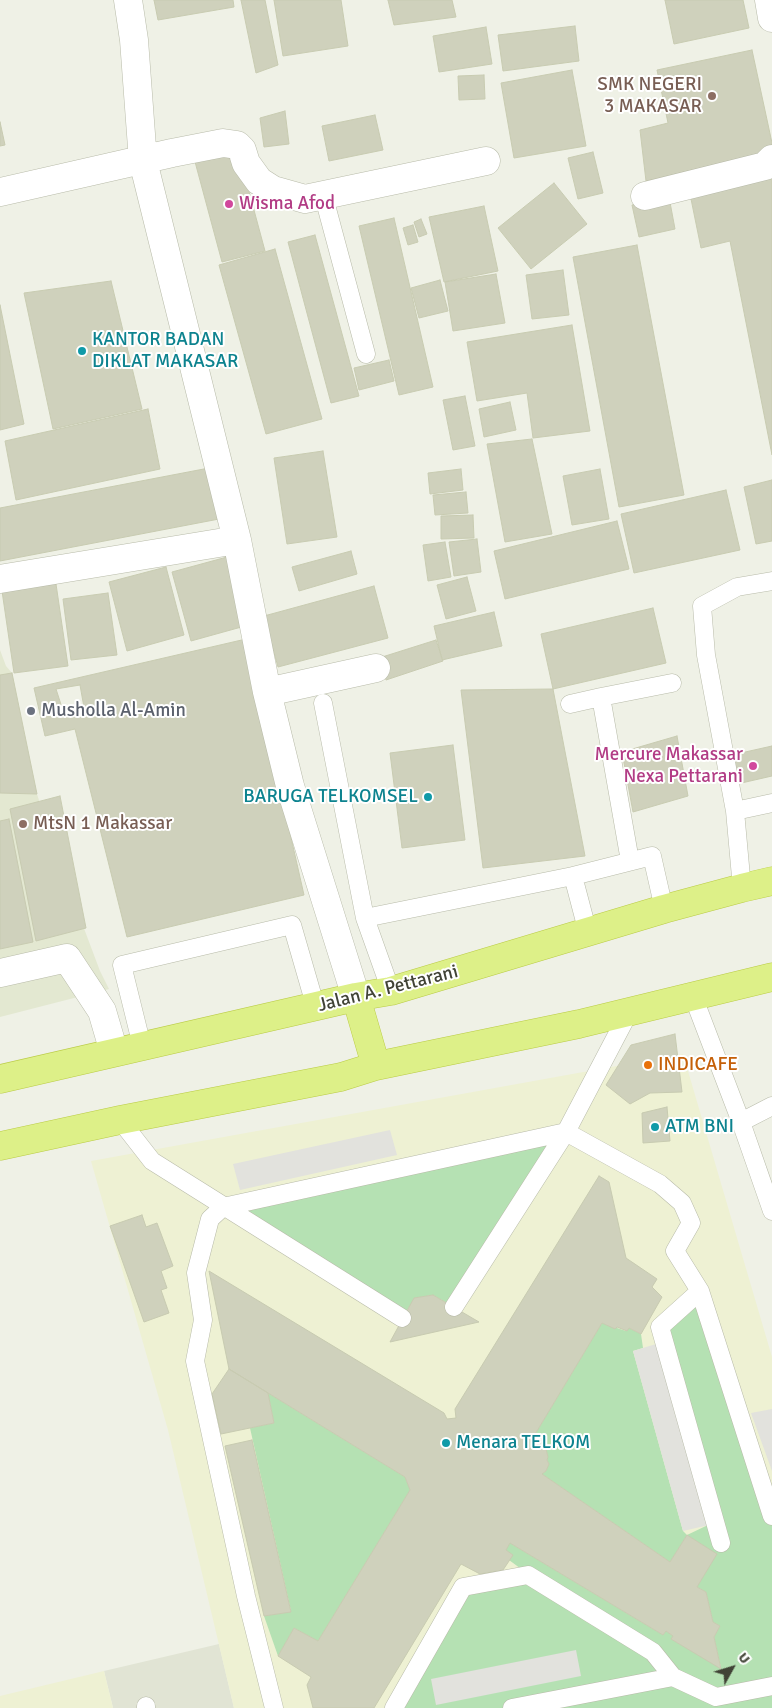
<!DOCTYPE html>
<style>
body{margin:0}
#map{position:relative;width:772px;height:1708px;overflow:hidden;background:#eff1e6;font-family:Signika,sans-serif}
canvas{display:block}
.north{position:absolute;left:707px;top:1643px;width:50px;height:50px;-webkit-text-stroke:4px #fff;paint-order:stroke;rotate:51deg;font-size:14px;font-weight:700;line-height:20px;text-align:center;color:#414336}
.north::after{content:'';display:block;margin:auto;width:18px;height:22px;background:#414336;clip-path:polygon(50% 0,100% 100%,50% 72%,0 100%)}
</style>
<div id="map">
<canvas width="772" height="1708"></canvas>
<div class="north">U</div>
</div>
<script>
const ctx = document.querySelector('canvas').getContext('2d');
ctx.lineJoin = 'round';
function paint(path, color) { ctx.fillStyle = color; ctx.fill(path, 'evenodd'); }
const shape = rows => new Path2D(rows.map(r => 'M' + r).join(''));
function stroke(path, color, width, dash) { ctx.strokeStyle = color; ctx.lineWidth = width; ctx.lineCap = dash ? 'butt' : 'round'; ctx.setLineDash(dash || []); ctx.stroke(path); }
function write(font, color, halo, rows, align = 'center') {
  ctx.font = font + ' Signika,sans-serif'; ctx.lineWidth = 4; ctx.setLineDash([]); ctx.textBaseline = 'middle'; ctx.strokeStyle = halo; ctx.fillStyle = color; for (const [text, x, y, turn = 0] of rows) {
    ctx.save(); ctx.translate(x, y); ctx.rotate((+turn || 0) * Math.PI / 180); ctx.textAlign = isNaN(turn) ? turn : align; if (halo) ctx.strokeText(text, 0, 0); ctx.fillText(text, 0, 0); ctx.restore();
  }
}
paint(shape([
 [219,1644,234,1708,113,1708,104,1671]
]), '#e1e4d4');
paint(shape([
 [683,1054,772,1357,772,1708,234,1708,168,1430,91,1161],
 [104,1671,113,1708,0,1708,0,1696]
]), '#eef1d3');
paint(shape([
 [0,650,6,666,12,673,37,794,56,854,100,971,109,989,0,1017]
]), '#e3e8d1');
paint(shape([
 [566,1132,454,1307,433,1295,415,1298,402,1318,223,1207],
 [700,1291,772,1515,772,1708,394,1708,463,1587,528,1574,509,1560,512,1555,506,1550,510,1543,663,1635,666,1631,673,1636,671,1639,721,1668,714,1637,720,1626,713,1622,706,1592,697,1587,716,1554,687,1535,670,1562,542,1474,546,1471,549,1464,547,1460,548,1457,546,1449,541,1444,542,1441,541,1438,534,1436,602,1323,626,1331,629,1328,641,1334,643,1348,633,1351,683,1531,687,1535,708,1525,656,1344],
 [268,1393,405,1477,410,1490,318,1641,294,1628,278,1656,264,1616,291,1611,250,1428,274,1423]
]), '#b5e1b3');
paint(shape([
 [390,1130,397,1155,240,1190,233,1164],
 [656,1344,709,1525,683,1531,633,1351],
 [772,1409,772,1471,751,1413],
 [576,1650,581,1676,436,1705,431,1679]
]), '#e2e2dd');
const building = shape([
 [154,0,233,0,234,7,158,20,154,0],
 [241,0,265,0,278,65,256,73,241,0],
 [274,0,341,0,348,46,283,56,274,0],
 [388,0,452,0,456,17,394,25,388,0],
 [665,0,743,0,749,28,674,44,665,0],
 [575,26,579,61,503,71,498,35,575,26],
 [486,27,492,64,439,72,433,36,486,27],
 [752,50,772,143,772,151,646,181,640,130,668,123,657,70,752,50],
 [572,70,586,146,514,158,501,83,572,70],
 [484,75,485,99,459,100,458,76,484,75],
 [285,111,289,144,264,147,260,118,285,111],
 [375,115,383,150,329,161,322,126,375,115],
 [0,122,5,145,0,146,0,122],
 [237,147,265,251,222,262,194,158,237,147],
 [593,152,603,193,578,199,568,158,593,152],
 [772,174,772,455,730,241,701,248,690,194,772,174],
 [554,183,587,224,531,269,498,228,554,183],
 [669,197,675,229,639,237,632,205,669,197],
 [484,206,498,271,444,282,429,217,484,206],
 [394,218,433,387,399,395,359,226,394,218],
 [421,219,427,234,419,237,414,222,421,219],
 [413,225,418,242,408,245,403,228,413,225],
 [315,235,359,396,331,403,288,242,315,235],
 [637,245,684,495,619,507,573,257,637,245],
 [275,249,322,419,266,434,219,265,275,249],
 [563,270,569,315,532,319,526,275,563,270],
 [496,274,505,323,453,331,445,282,496,274],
 [440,280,448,311,419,318,411,288,440,280],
 [111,281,142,409,53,429,24,293,111,281],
 [0,305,24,424,0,430,0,305],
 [572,325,590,431,533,438,527,393,477,401,467,342,572,325],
 [389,360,394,381,359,390,354,368,389,360],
 [465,396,475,446,453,450,443,400,465,396],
 [510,402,516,430,484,437,479,409,510,402],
 [148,409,160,469,16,500,5,441,148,409],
 [532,439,552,534,505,542,487,444,532,439],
 [323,451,337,537,287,544,274,458,323,451],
 [209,468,219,519,0,561,0,508,209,468],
 [461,469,463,490,430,494,428,473,461,469],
 [600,469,609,519,572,525,563,476,600,469],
 [772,480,772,541,756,544,744,487,772,480],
 [726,490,740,550,634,573,621,514,726,490],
 [466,492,468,513,435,515,433,495,466,492],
 [473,515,474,538,441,539,441,516,473,515],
 [617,521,629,569,505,599,494,551,617,521],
 [477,539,481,572,454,576,449,542,477,539],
 [445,542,451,577,428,581,423,545,445,542],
 [351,551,357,574,299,591,292,567,351,551],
 [227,557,245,626,191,641,172,572,227,557],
 [166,567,184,635,127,651,109,582,166,567],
 [467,577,476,611,446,619,437,585,467,577],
 [56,584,68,666,14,673,2,591,56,584],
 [374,586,388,638,278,667,264,616,374,586],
 [108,593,117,655,71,660,63,599,108,593],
 [653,608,666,663,553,689,541,634,653,608],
 [494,612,502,646,442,660,434,626,494,612],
 [246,639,304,895,127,937,75,729,45,736,34,688,246,639],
 [436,640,443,661,386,680,379,658,436,640],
 [12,673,37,794,0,793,0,675,12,673],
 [80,685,85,713,65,717,56,689,80,685],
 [553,689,585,856,483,868,461,690,553,689],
 [677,736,688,796,633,812,622,752,677,736],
 [453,745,465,840,402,848,390,753,453,745],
 [772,746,772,776,737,784,732,755,772,746],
 [60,796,86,928,36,941,10,809,60,796],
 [9,819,33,942,0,949,0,821,9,819],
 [675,1034,682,1092,650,1093,630,1104,606,1085,631,1045,675,1034],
 [667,1107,670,1141,643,1143,642,1113,667,1107],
 [599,1176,609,1182,626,1258,657,1279,652,1287,662,1297,641,1334,629,1328,627,1331,617,1327,615,1329,602,1323,534,1436,541,1438,542,1442,541,1444,546,1449,548,1457,547,1460,549,1464,546,1471,542,1474,670,1562,687,1535,717,1554,697,1587,706,1592,713,1622,720,1626,714,1637,721,1669,671,1639,673,1636,666,1631,663,1635,510,1543,506,1550,513,1555,503,1570,480,1574,461,1564,374,1708,313,1708,307,1685,311,1677,278,1656,294,1628,318,1641,410,1490,405,1477,229,1369,209,1271,444,1413,447,1419,456,1418,455,1409,599,1176],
 [142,1215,146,1227,157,1223,173,1266,161,1271,167,1288,161,1290,169,1313,144,1322,110,1226,142,1215],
 [433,1295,479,1322,390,1342,414,1298,433,1295],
 [229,1369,268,1393,274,1423,221,1434,212,1394,229,1369],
 [252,1440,291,1612,264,1616,225,1446,252,1440]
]);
paint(building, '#cfd1bc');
stroke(building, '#c8cbb1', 1);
const service = shape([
 [323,194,366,354],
 [601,697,672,683],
 [323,703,365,918],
 [570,704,601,697,630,861],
 [735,811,706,655,702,606,737,587,772,581],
 [573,876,588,933],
 [742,888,735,811,772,803],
 [391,991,365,918,573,876,652,856,664,909],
 [693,996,741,1122,772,1106],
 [142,1046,122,965,292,925,316,1008],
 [120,1120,152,1161,402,1318],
 [741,1122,772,1211],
 [700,1291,660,1327,721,1543],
 [454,1307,566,1132,629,1012],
 [146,1706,146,1708],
 [274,1708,246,1596,195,1361,203,1320,196,1273,210,1219,223,1207,566,1132,660,1184,682,1203,691,1223,675,1251,700,1291,772,1516],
 [394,1708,463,1587,528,1575,653,1652,673,1677,716,1697,772,1686],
 [512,1708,673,1677]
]);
const minor = shape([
 [128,0,134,40,143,161,237,540,267,692,290,786,356,997],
 [769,0,772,18],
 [0,192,172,153,223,143,237,145,242,150,246,163,259,181,273,190,305,199,486,161],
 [645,196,765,166,772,159],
 [0,579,237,540],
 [267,692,376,668],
 [0,973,67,958,102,1011,114,1052]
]);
const trunk = shape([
 [356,997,376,1066],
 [0,1079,356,997,391,991,664,909,742,888,772,881],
 [0,1146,120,1120,341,1077,376,1066,579,1024,772,977]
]);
stroke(service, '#b8bba9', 19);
stroke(minor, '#b8bba9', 29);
stroke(trunk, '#bacb45', 29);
stroke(service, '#fff', 18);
stroke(minor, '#fff', 28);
stroke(trunk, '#ddf088', 28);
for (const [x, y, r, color] of [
 [712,96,5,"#8d6e63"],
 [229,204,5,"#d1479c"],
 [82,351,5,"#0f9aa8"],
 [31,711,5,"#6b7280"],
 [753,766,5,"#d1479c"],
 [428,797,5,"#0f9aa8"],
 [23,824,5,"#8d6e63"],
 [648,1065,5,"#e8710a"],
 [655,1127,5,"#0f9aa8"],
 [446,1443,5,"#0f9aa8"]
]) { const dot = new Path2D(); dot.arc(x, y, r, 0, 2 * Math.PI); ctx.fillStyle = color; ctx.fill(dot); stroke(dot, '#fff', 2); }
write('19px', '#785e54', '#fff', [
 ["SMK NEGERI",702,85],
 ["3 MAKASAR",702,107],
 ["MtsN 1 Makassar",33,824,"left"]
], 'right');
write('19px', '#b23c85', '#fff', [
 ["Wisma Afod",239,204],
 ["Mercure Makassar",743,755,"right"],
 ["Nexa Pettarani",743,777,"right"]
], 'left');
write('19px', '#0d838f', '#fff', [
 ["KANTOR BADAN",92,340],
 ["DIKLAT MAKASAR",92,362],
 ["BARUGA TELKOMSEL",418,797,"right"],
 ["ATM BNI",665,1127],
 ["Menara TELKOM",456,1443]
], 'left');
write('19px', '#5b616d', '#fff', [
 ["Musholla Al-Amin",41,711]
], 'left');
write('19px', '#414336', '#fff', [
 ["Jalan A. Pettarani",388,989,-14]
]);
write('19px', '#c56008', '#fff', [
 ["INDICAFE",658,1065]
], 'left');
</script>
